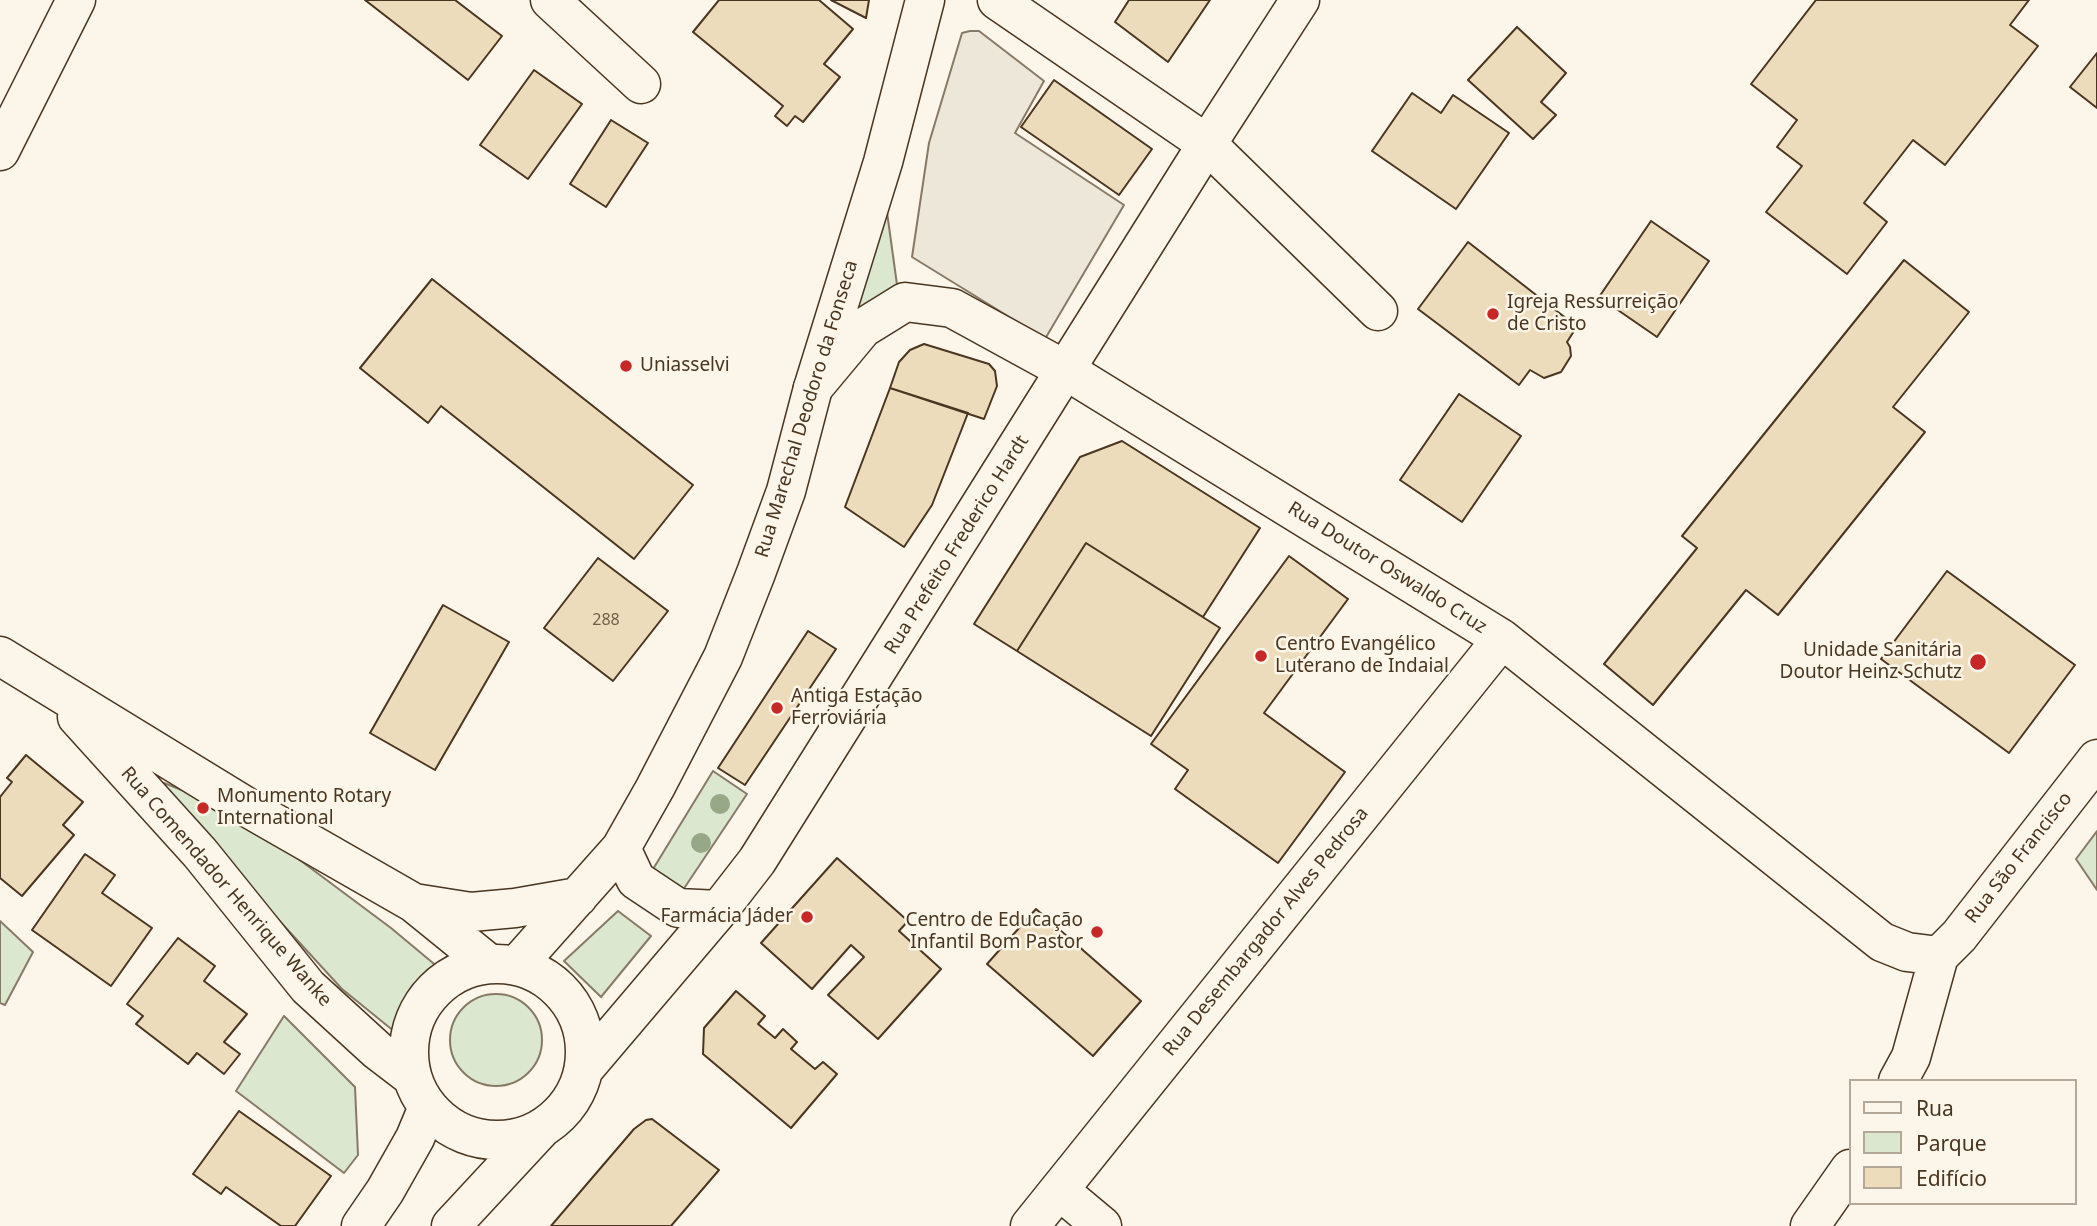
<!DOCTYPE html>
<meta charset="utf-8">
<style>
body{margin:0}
#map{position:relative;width:2097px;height:1226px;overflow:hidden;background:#fbf6e9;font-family:"Noto Sans",sans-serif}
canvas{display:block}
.legend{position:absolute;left:1849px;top:1079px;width:228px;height:126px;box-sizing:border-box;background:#fbf6e9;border:2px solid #b4a999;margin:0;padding:9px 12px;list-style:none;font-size:21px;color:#4a3520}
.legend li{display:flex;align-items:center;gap:14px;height:35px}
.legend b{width:35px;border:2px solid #b4a999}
</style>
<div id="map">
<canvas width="2097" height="1226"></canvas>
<ul class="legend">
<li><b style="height:9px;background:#fbf6e9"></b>Rua</li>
<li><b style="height:19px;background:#dce7d0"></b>Parque</li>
<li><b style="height:19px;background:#ecdcbc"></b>Edifício</li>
</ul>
</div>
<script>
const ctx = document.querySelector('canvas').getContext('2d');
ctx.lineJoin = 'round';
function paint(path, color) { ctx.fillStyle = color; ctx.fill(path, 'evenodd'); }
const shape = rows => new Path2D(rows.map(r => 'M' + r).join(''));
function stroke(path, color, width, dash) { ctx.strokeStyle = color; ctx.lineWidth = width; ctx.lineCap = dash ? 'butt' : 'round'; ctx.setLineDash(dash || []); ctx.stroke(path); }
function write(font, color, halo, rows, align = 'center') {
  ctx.font = font + ' "Noto Sans",sans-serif'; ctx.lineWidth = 5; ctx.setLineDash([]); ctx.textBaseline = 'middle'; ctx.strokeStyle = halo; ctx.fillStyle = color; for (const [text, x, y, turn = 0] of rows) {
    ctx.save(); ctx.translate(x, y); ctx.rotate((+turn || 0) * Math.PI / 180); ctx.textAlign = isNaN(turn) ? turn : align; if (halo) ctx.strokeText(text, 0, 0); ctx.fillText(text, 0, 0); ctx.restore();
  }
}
const green = shape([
 [887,212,898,292,859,319,849,303,887,212],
 [713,771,747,794,681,893,650,874,713,771],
 [164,783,192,794,273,840,391,928,439,968,423,982,400,1013,395,1032,342,989,264,904,176,806,164,783],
 [2097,831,2097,890,2076,859,2097,831],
 [618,911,651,936,601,997,564,961,618,911],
 [0,921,33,952,5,1005,0,1003,0,921],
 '450 1040a46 46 0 1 1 92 0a46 46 0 1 1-92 0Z',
 [284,1016,355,1087,358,1155,344,1173,236,1091,284,1016]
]);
paint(green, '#dce7d0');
stroke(green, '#887966', 2);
const parking = shape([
 [970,31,979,31,1044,81,1015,133,1124,205,1045,339,912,257,929,143,962,33,970,31]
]);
paint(parking, '#ede7d9');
stroke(parking, '#887966', 2);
const building = shape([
 [365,0,455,0,502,36,468,80,365,0],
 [719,0,819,0,853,29,824,64,840,77,803,122,795,116,787,126,775,116,783,106,693,32,719,0],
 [831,0,869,0,866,18,831,0],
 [1129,0,1210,0,1168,62,1115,22,1129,0],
 [1816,0,2029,0,2010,25,2038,46,1945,165,1913,140,1864,203,1887,222,1847,274,1766,212,1802,166,1777,147,1797,120,1751,84,1816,0],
 [1517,27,1566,73,1541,102,1556,115,1533,139,1468,80,1517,27],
 [2097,53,2097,108,2070,87,2097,53],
 [534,70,582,104,528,179,480,145,534,70],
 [1054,80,1152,149,1119,195,1021,127,1054,80],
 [1412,93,1441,113,1453,95,1509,133,1456,209,1372,151,1412,93],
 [611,120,648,143,606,207,570,184,611,120],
 [1651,221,1709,261,1657,337,1599,297,1651,221],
 [1468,242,1567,319,1563,324,1574,331,1567,342,1570,347,1571,356,1561,372,1544,378,1530,370,1519,385,1418,309,1468,242],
 [1904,260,1969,312,1893,407,1925,432,1778,615,1746,590,1653,705,1604,664,1697,548,1682,536,1904,260],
 [432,279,693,485,634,559,441,406,428,423,360,368,432,279],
 [924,344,989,364,995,371,997,386,984,419,890,388,899,362,910,350,924,344],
 [890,388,968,413,932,505,904,547,845,507,890,388],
 [1459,394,1521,436,1462,522,1400,480,1459,394],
 [1122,441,1260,528,1203,617,1086,543,1017,651,974,624,1080,457,1122,441],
 [1086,543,1220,628,1151,736,1017,651,1086,543],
 [1289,556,1348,599,1264,713,1345,772,1278,863,1175,789,1188,770,1151,744,1289,556],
 [598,558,668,611,613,681,544,628,598,558],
 [1947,571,2075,665,2009,753,1881,659,1947,571],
 [443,605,509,642,435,770,370,733,443,605],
 [808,631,836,649,745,785,718,768,808,631],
 [26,755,83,802,63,825,74,835,22,896,0,878,0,797,12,782,7,778,26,755],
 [85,854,115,875,102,893,152,928,111,986,32,930,85,854],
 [837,858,908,921,899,931,941,969,878,1039,828,995,864,957,851,945,812,989,761,943,837,858],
 [1036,909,1141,1001,1093,1056,987,964,1036,909],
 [178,938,215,966,204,981,247,1014,224,1042,240,1054,224,1074,197,1053,188,1064,136,1024,143,1016,127,1004,178,938],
 [736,991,765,1016,758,1024,775,1038,783,1029,797,1042,791,1049,815,1069,823,1062,837,1074,791,1128,703,1054,704,1028,736,991],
 [239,1111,331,1176,295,1226,281,1226,226,1187,221,1194,193,1174,239,1111],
 [652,1119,719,1170,671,1226,551,1226,634,1129,646,1120,652,1119]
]);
paint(building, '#ecdcbc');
stroke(building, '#4a3520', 2);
const minor = shape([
 [550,0,641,84],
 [997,0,1207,144,1378,311],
 [813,388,863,328,905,302,952,308,1067,371,1502,639,1882,942,1907,952,1939,956],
 [1898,1081,1911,1057,1939,956,1959,936,2097,759],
 [1059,1190,1102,1226],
 [1030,1226,1502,639],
 [1810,1226,1850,1169]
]);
const major = shape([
 [0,151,76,0],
 [0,656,250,809,414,903,488,963],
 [77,717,200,853,308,987,378,1051,412,1077],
 [621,848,636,880,678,908,719,910],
 [414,903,471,912,515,908,578,897],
 '409 1052a88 88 0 1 1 176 0a88 88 0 1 1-176 0Z',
 [517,965,621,848,655,788,723,657,756,573,786,491,813,388,883,162,925,0],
 [584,1069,719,910,757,861,1207,144,1300,0],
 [361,1226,385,1191,415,1138,428,1107],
 [451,1226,541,1129]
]);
stroke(minor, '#4a3520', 41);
stroke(major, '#4a3520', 41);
stroke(minor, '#fbf6e9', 38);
stroke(major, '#fbf6e9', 38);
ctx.fillStyle = '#96a887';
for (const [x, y] of [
 [720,804],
 [701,843]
]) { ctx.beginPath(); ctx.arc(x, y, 10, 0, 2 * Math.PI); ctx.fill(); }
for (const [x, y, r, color] of [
 [1493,314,7,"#c62828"],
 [626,366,7,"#c62828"],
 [1261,656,7,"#c62828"],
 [1978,662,9,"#c62828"],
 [777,708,7,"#c62828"],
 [203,808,7,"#c62828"],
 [807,917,7,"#c62828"],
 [1097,932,7,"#c62828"]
]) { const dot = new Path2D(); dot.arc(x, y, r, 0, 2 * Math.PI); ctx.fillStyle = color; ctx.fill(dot); stroke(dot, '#fbf6e9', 2.5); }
write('16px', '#725f47', null, [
 ["288",606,620]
]);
write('19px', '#4a3520', '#fbf6e9', [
 ["Igreja Ressurreição",1507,303],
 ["de Cristo",1507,325],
 ["Uniasselvi",640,366],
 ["Centro Evangélico",1275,645],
 ["Luterano de Indaial",1275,667],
 ["Unidade Sanitária",1962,651,"right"],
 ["Doutor Heinz Schutz",1962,673,"right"],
 ["Antiga Estação",791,697],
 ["Ferroviária",791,719],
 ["Monumento Rotary",217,797],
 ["International",217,819],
 ["Farmácia Jáder",793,917,"right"],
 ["Centro de Educação",1083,921,"right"],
 ["Infantil Bom Pastor",1083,943,"right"]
], 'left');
write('19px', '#4a3520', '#fbf6e9', [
 ["Rua Marechal Deodoro da Fonseca",807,409,-73],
 ["Rua Prefeito Frederico Hardt",957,545,-58],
 ["Rua Doutor Oswaldo Cruz",1387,568,32],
 ["Rua São Francisco",2019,858,-52],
 ["Rua Comendador Henrique Wanke",226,887,49],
 ["Rua Desembargador Alves Pedrosa",1266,932,-51]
]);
</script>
